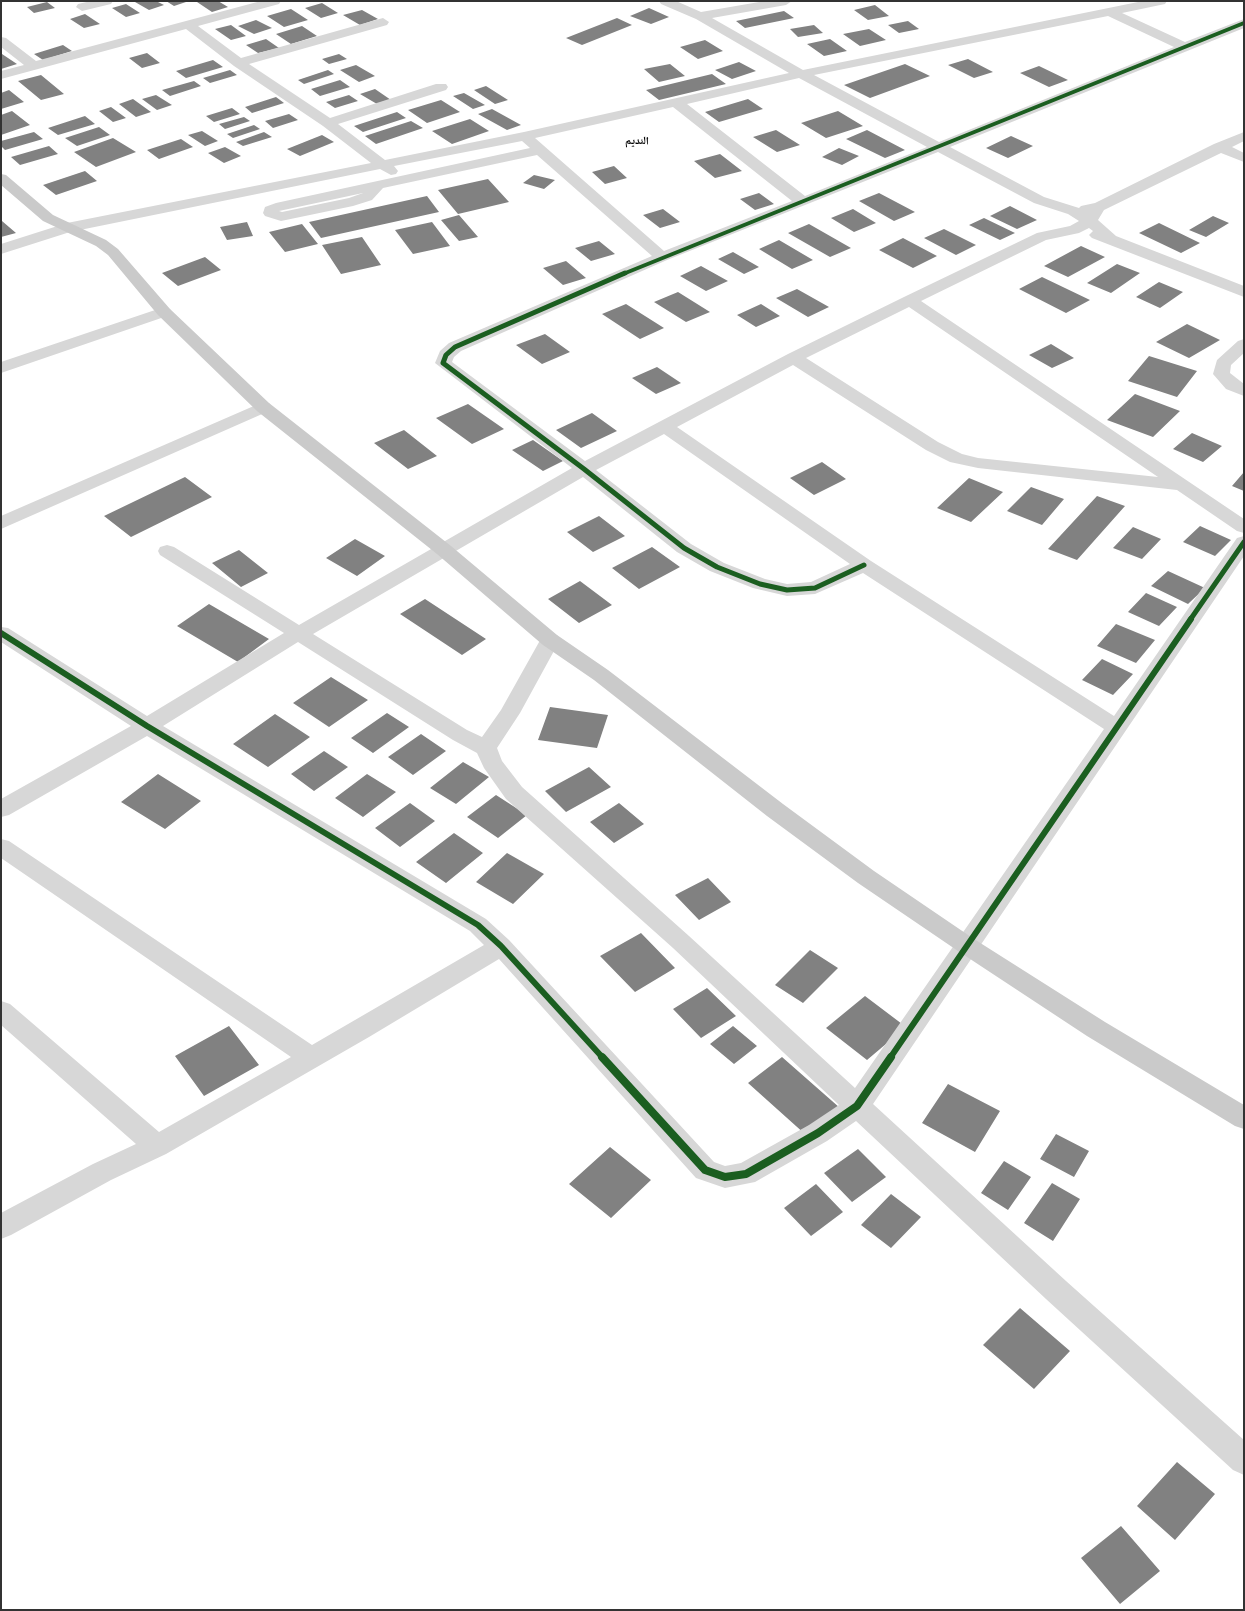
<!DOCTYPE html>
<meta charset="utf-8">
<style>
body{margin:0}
#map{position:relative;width:1245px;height:1611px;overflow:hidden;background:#fff;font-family:"Source Sans 3",sans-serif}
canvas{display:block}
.frame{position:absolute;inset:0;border:2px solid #333;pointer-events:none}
</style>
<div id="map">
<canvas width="1245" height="1611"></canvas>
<div class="frame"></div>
</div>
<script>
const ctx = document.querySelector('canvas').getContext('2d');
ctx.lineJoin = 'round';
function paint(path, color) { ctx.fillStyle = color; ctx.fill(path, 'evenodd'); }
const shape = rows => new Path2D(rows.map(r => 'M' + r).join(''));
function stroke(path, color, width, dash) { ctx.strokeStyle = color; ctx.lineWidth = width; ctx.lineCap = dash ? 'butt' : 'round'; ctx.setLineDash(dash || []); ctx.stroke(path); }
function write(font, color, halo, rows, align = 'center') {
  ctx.font = font + ' "Source Sans 3","Noto Naskh Arabic",sans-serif'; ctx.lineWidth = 4; ctx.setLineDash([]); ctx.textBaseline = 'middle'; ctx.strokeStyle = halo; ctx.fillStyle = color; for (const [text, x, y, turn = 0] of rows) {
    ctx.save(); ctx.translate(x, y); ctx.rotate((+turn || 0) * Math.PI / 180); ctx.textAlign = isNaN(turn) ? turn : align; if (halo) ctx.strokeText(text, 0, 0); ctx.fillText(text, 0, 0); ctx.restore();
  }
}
paint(shape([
 [156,1,164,5,149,10,135,2],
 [166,1,189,1,174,6],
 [201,1,218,1,228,7,212,12,197,2],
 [47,2,55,8,34,13,27,7],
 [322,3,338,13,321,18,305,8],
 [126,4,140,13,126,17,112,8],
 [875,5,889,16,868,20,854,10],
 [649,8,669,17,651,24,630,16],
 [291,9,308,20,284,27,267,16],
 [362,10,378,19,360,25,343,15],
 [784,11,794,18,745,28,736,21],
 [85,14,100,24,84,28,70,19],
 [617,18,632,25,582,45,566,38],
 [256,20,272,28,254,34,238,26],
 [908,21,919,29,899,33,888,25],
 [231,25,246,36,231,40,215,29],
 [814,25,823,33,798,37,790,29],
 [302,26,317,36,291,44,276,34],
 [869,29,886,40,860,46,843,34],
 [266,39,279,48,258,53,246,45],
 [830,39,847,51,824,56,807,44],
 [705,40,723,51,698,59,680,47],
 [63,45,72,51,43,60,34,54],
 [147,53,160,63,142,68,129,58],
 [2,54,17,64,1,69],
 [339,54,347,59,329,64,322,59],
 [968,59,993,72,974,78,948,65],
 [213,60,223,67,186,78,176,71],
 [739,62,756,71,732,79,715,70],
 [670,64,685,76,659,82,644,69],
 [905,64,930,76,870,98,844,85],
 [356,65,375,76,359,82,340,70],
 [1039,66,1068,80,1049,87,1020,73],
 [230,70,237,75,210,83,203,78],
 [328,70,334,74,304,84,298,80],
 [712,74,726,84,659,100,646,90],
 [41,75,64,94,41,100,18,81],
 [340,80,350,87,320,96,311,89],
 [194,81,201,86,170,96,162,90],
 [486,86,508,100,495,104,474,90],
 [375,89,391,100,377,104,360,94],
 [9,90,24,102,1,109,1,93],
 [464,93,485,105,473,109,453,96],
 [156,95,172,105,157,110,142,99],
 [349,95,358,101,335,108,326,102],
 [276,97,284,103,252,113,245,107],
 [133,99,151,112,136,117,119,104],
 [748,99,763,109,719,122,705,112],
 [441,100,460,112,427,123,408,110],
 [111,107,126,118,113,122,99,111],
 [232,108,240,114,214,122,206,116],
 [492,109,521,125,507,130,478,114],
 [12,111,30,125,1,135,1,115],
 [838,111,863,126,826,138,801,123],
 [397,112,406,118,363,132,354,126],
 [289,114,298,120,273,128,265,121],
 [85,116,95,124,58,135,48,128],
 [244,117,250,121,225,129,219,124],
 [470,119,489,131,452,144,432,131],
 [411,121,423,128,376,144,365,136],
 [254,125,260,129,233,138,227,134],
 [99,127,110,135,77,146,65,138],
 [776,130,800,145,777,152,753,137],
 [867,130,905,150,885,158,846,139],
 [202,131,218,141,205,146,188,135],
 [34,132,43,139,5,150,1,146,1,141],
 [264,132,272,137,243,146,236,142],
 [322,135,334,142,300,156,287,149],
 [1011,136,1033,146,1008,158,986,148],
 [113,138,136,152,96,167,74,152],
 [181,139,193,147,159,159,147,150],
 [49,146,58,154,20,165,11,157],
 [225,147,241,156,224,163,208,153],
 [839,148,859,156,842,165,822,157],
 [720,154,742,171,715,178,694,161],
 [614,166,627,178,605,184,592,172],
 [85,171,97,181,56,195,43,185],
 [534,175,555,180,544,189,523,183],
 [488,179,509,202,458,214,438,190],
 [759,193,774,204,755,210,740,199],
 [879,193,915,212,894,221,859,201],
 [427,196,439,212,321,238,309,222],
 [1010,206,1037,220,1017,229,990,216],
 [663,209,680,222,660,228,643,215],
 [853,209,876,223,854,232,831,218],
 [459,215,478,237,459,241,441,220],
 [1213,216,1229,223,1206,237,1189,230],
 [984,218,1015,233,1000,240,969,225],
 [2,221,16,233,1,237],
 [247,222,253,236,227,240,220,227],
 [432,222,450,246,413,254,395,230],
 [1159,223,1200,243,1181,253,1139,233],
 [302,224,318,244,285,252,269,232],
 [809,224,851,248,830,257,788,233],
 [944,229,976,245,956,255,924,238],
 [362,237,381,265,341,274,322,245],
 [903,238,937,256,913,268,879,250],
 [779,240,813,260,792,269,759,249],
 [599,241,615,254,591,261,575,248],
 [1081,246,1105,257,1068,277,1044,266],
 [733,252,759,267,744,274,718,259],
 [205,257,221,270,178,286,162,273],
 [566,261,586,278,563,285,543,268],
 [1117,264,1140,273,1111,293,1087,283],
 [701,266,728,281,706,291,680,276],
 [1042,277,1090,300,1066,313,1019,289],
 [1159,282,1183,292,1160,308,1136,297],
 [797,289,829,307,808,317,776,298],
 [678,292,710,312,686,322,654,302],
 [626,304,664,328,640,339,602,314],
 [761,304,780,316,756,327,737,315],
 [1187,324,1220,340,1189,358,1156,342],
 [545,334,570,352,542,364,516,345],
 [1051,344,1074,358,1052,368,1029,355],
 [1149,356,1197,371,1177,397,1128,381],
 [657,367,681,383,656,394,632,378],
 [1135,394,1180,411,1153,437,1107,420],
 [468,404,504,429,472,444,436,418],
 [592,413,617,431,581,448,556,430],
 [404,430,437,456,408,469,374,443],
 [1192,433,1222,446,1203,462,1173,449],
 [533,440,563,461,543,471,512,450],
 [822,462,846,479,814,495,790,478],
 [1244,472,1244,491,1232,486],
 [185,477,212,497,131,537,104,516],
 [969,478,1003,492,971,522,937,508],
 [1031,487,1064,499,1042,525,1007,511],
 [1097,496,1125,506,1077,560,1048,549],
 [599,516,625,536,593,552,567,532],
 [1200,526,1231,540,1215,556,1183,542],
 [1133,527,1161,539,1142,559,1113,548],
 [355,539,385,556,357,576,326,558],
 [652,547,680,567,639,589,612,568],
 [239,550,268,573,241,587,212,563],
 [1168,571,1205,588,1188,604,1151,586],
 [580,581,612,605,579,623,548,599],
 [1146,593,1177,607,1159,626,1128,612],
 [425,599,486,639,462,655,400,614],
 [209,604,269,639,238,662,177,626],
 [1116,624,1155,640,1136,663,1097,646],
 [1102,659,1133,674,1113,695,1082,680],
 [331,677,368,700,329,727,293,703],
 [550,707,608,715,597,748,538,740],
 [387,713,409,727,373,753,351,738],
 [275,714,310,737,268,767,233,744],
 [421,734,446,751,413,775,388,757],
 [324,751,348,767,314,791,291,774],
 [463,762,489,777,456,804,430,788],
 [589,767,611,787,566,812,545,791],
 [158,774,201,801,165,829,121,802],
 [367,774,396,792,363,817,335,798],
 [496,795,527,815,498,838,467,817],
 [410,803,435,821,400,847,375,828],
 [619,803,644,824,614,843,590,822],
 [454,833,483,853,446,883,416,862],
 [507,853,544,874,513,904,476,882],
 [708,878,731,902,699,920,675,895],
 [641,933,675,968,635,992,600,956],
 [810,950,838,968,803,1003,775,985],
 [707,988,736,1016,701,1038,673,1009],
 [865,996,906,1027,867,1060,826,1028],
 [229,1026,259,1065,204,1096,175,1056],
 [733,1026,757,1046,734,1064,710,1044],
 [782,1057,840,1108,806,1135,748,1083],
 [948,1084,1000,1111,975,1152,922,1123],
 [1056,1134,1089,1151,1074,1177,1040,1159],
 [610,1147,651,1180,611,1218,569,1184],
 [858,1149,886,1177,852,1202,824,1173],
 [1004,1161,1031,1177,1008,1210,981,1193],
 [1052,1183,1080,1199,1053,1241,1024,1223],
 [816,1184,843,1212,811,1236,784,1208],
 [891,1194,921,1217,891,1248,861,1225],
 [1020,1308,1070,1351,1034,1389,983,1345],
 [1177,1462,1215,1494,1175,1540,1137,1506],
 [1121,1526,1160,1571,1120,1604,1081,1558]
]), '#818181');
paint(shape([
 [91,1,113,1,111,4,82,11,76,7,78,4,91,1],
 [261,1,281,1,279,4,198,26,241,58,383,18,389,22,387,25,249,64,330,118,436,84,446,84,448,87,446,90,338,124,385,160,524,132,789,73,696,19,661,4,659,1,676,1,701,12,765,1,792,1,786,5,712,18,803,70,1143,1,1167,1,1165,4,1122,13,1185,42,1244,19,1244,28,950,147,1044,197,1079,208,1081,206,1095,203,1214,144,1244,132,1244,141,1232,147,1244,153,1244,162,1221,153,1104,210,1098,220,1116,236,1244,286,1244,297,1092,238,1089,235,1093,231,1089,228,1079,233,1046,240,921,301,1244,519,1244,533,1237,531,1177,490,978,468,950,462,926,450,793,365,677,427,871,561,1114,716,1237,538,1244,536,1244,556,873,1104,1066,1281,1244,1440,1244,1475,1233,1470,1046,1299,856,1121,827,1141,755,1182,725,1188,696,1178,499,959,369,1037,166,1154,111,1180,11,1235,1,1239,1,1213,93,1164,136,1144,1,1025,1,1001,10,1004,159,1132,291,1057,1,858,1,839,9,841,312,1045,484,945,470,931,147,736,9,815,1,817,1,799,131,726,1,642,1,627,8,628,147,716,284,633,160,555,158,551,160,547,167,545,174,547,299,625,572,468,435,363,440,351,449,343,652,256,537,155,383,188,372,200,353,206,281,221,265,216,263,213,265,207,276,203,530,148,522,141,394,166,398,171,396,174,391,175,380,169,70,232,1,254,1,244,67,223,371,163,323,126,234,66,186,29,1,79,1,71,24,65,1,47,1,37,6,38,36,61,261,1],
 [1108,16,1174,47,939,142,814,75,1108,16],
 [799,78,927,147,805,196,687,104,799,78],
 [673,107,792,201,664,251,535,138,673,107],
 [938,152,1034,203,1068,214,1079,221,1070,226,1037,233,904,297,788,354,585,461,452,362,454,357,461,351,667,260,938,152],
 [363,193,349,198,282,212,279,211,363,193],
 [909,307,1158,477,978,458,962,454,938,442,806,358,909,307],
 [664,434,850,564,811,582,787,584,765,579,724,563,691,544,596,470,664,434],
 [583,477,677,552,710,571,753,588,787,596,815,594,863,573,1104,729,855,1088,689,936,522,787,502,761,497,748,520,713,560,640,557,635,550,633,543,635,501,710,482,737,467,730,313,634,583,477],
 [298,642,453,740,477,753,484,768,506,799,673,948,839,1105,809,1125,741,1163,725,1166,714,1162,509,940,486,919,163,726,298,642],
 [164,307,170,309,172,312,170,315,1,373,1,362,164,307],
 [1244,339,1244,353,1231,365,1230,373,1244,384,1244,396,1226,389,1213,374,1217,360,1238,341,1244,339],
 [263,402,269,403,272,407,269,411,1,529,1,516,263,402]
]), '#d7d7d7');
paint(shape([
 [1,174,6,175,53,215,106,240,118,249,170,309,269,403,451,546,557,635,608,670,783,804,874,871,974,939,1105,1022,1244,1105,1244,1129,1235,1126,1087,1036,958,951,858,883,767,816,594,680,543,645,437,554,257,411,158,315,108,255,96,246,43,221,1,185,1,174]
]), '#cacaca');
stroke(shape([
 [623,274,1244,23]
]), '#1b5e20', 4);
stroke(shape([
 [625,273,455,347,446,355,443,363,584,469,684,548,717,567,760,584,787,590,815,588,864,565],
 [1190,620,1244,542]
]), '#1b5e20', 5);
stroke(shape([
 [1,633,147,726,478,925,501,946,603,1058],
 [890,1058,1191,619]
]), '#1b5e20', 6);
stroke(shape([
 [602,1057,705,1170,725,1177,746,1174,818,1133,857,1106,891,1057]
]), '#1b5e20', 8);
write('bold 11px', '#000', '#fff', [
 ["النديم",637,142]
]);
</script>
